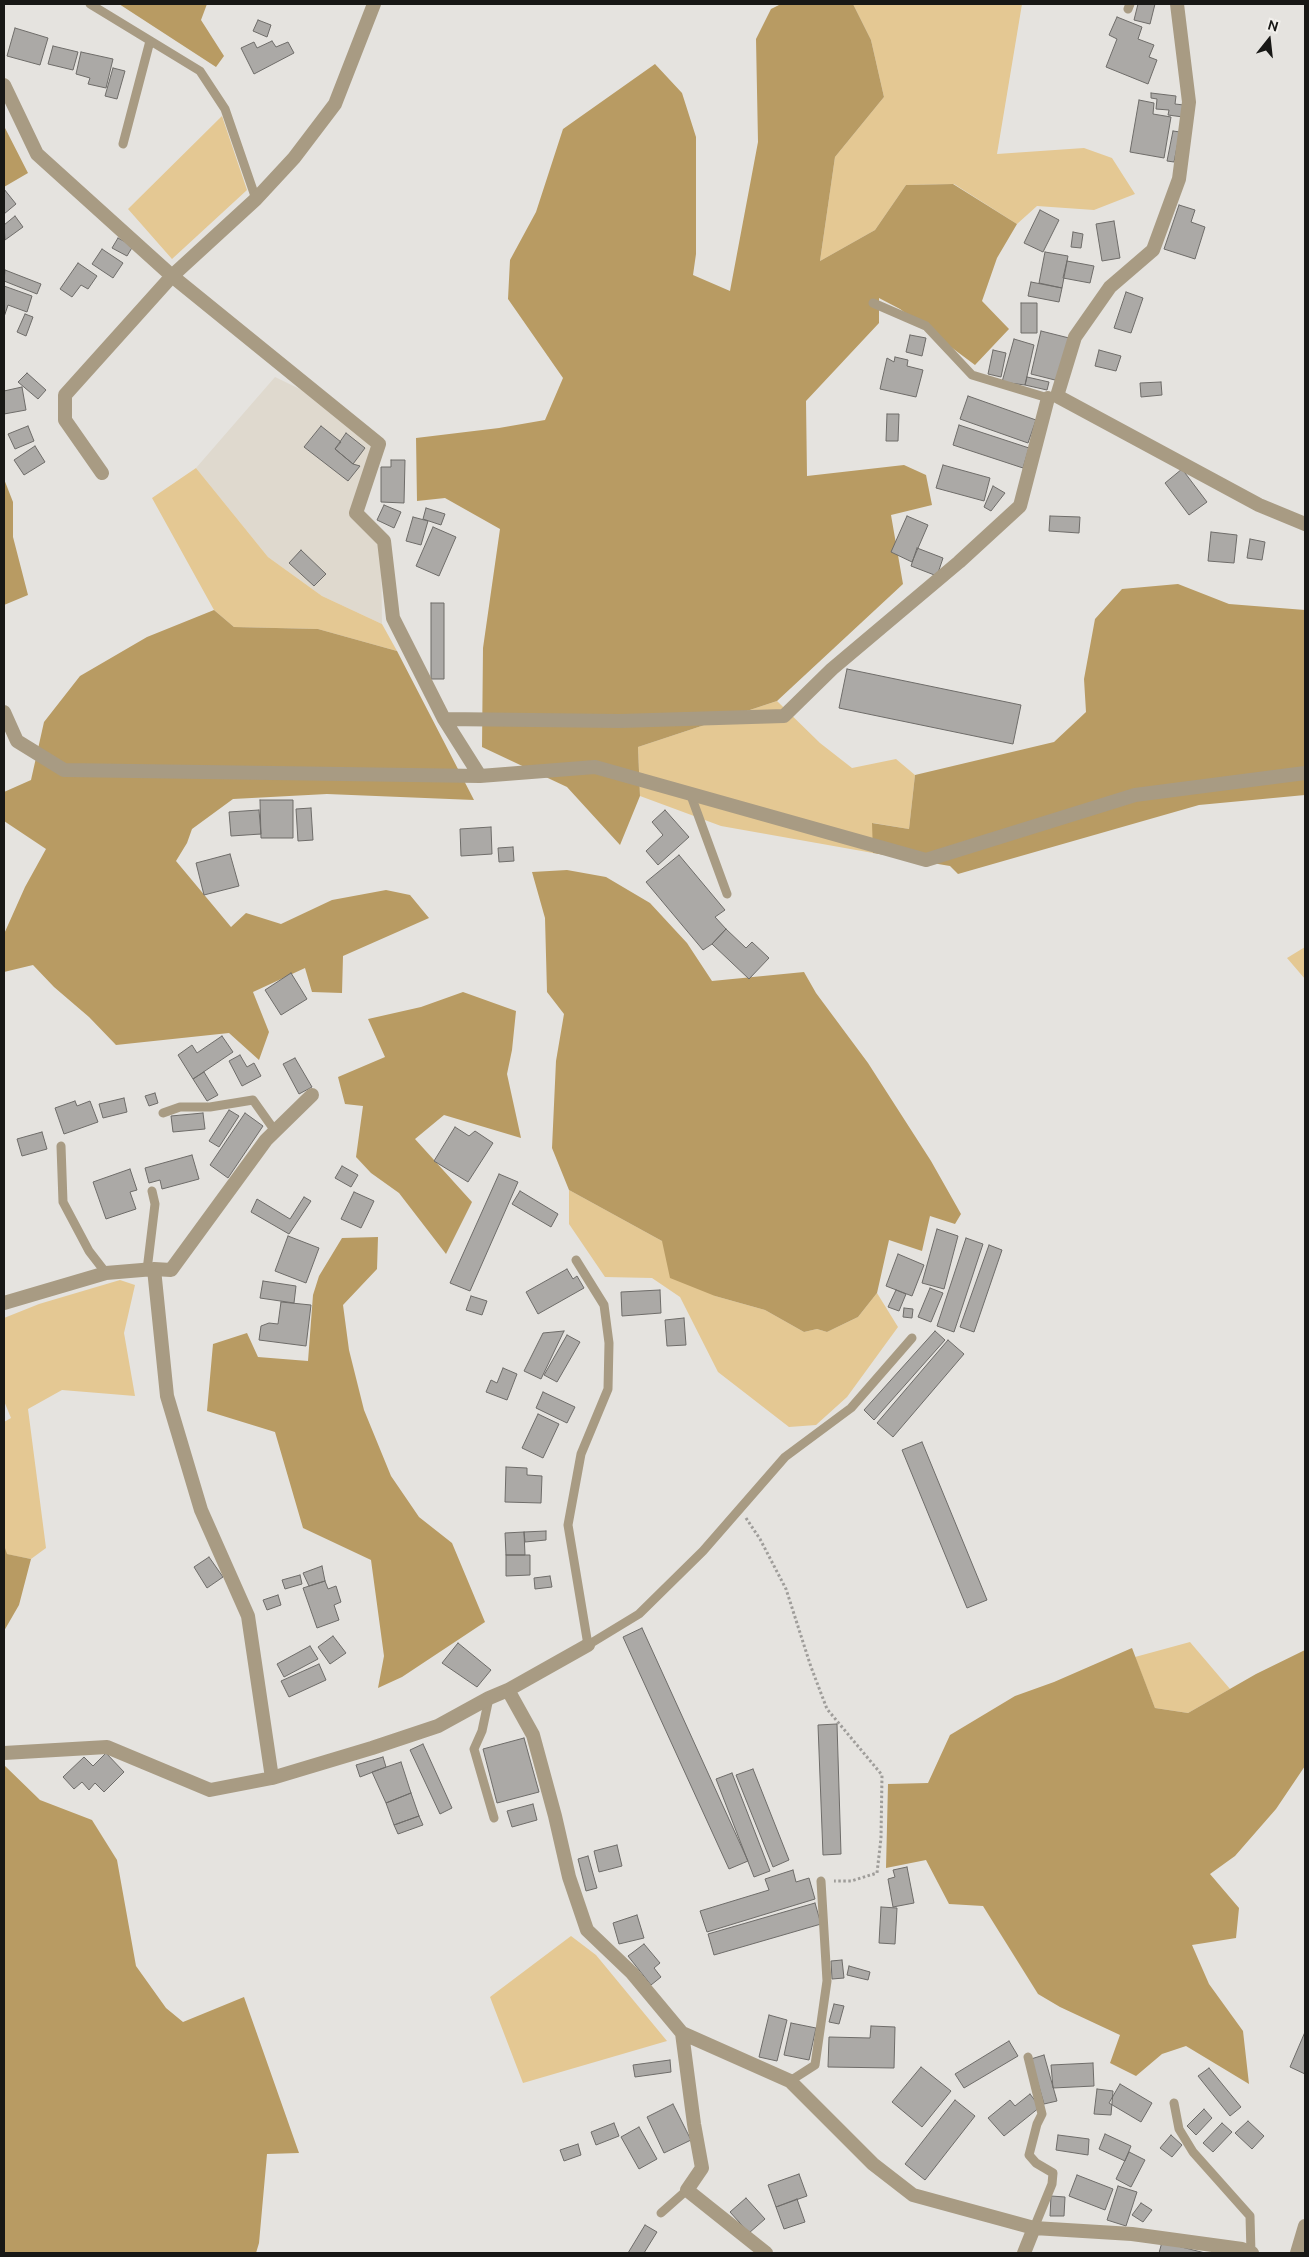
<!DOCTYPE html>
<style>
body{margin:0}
#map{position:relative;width:1309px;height:2257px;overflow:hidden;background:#e5e3df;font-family:Ubuntu,sans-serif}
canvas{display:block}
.frame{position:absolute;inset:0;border:5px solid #181816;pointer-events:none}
.north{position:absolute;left:1244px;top:15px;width:50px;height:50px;-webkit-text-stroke:4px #f2f0ec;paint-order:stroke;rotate:16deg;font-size:14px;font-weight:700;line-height:20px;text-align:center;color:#181816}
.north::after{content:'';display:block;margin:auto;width:18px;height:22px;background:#181816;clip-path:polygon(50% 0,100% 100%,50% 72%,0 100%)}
</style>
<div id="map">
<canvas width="1309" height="2257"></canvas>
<div class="frame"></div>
<div class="north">N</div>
</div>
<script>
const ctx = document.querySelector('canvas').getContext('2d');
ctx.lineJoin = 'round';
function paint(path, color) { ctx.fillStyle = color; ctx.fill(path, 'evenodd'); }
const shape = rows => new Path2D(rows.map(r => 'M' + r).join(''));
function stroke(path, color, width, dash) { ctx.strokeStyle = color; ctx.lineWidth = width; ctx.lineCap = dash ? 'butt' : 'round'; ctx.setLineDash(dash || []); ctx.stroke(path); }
paint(shape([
 [275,377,306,392,373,445,351,518,381,547,382,624,322,596,268,557,196,468]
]), '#dfd9ce');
paint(shape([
 [853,4,1022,4,997,154,1084,148,1112,158,1135,194,1094,210,1037,206,1017,224,954,184,906,185,875,230,820,261,835,157,884,97,871,40],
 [222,116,247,190,172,259,128,209],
 [196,468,268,557,322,596,382,624,397,651,318,629,234,627,214,610,152,498],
 [777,701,820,743,852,768,896,759,915,775,909,829,873,823,873,853,721,826,640,796,638,747],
 [1305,947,1305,979,1287,958],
 [569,1190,662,1241,715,1296,765,1310,804,1332,817,1329,827,1332,858,1317,877,1293,898,1327,847,1397,816,1425,789,1427,718,1372,680,1297,652,1278,605,1277,569,1224],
 [120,1280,135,1285,124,1333,135,1396,62,1390,28,1409,46,1548,31,1559,6,1554,4,1545,4,1422,11,1418,4,1401,4,1318,39,1304],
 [1190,1642,1230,1689,1188,1713,1155,1708,1135,1657],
 [571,1936,596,1955,667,2041,523,2083,490,1997]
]), '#e4c893');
paint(shape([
 [119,4,207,4,201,20,224,56,216,67],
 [781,4,853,4,871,40,884,97,835,157,820,261,875,230,906,185,953,184,1017,224,997,258,982,301,1009,329,975,365,900,309,879,298,879,323,806,401,807,476,904,465,926,475,932,505,891,515,903,584,777,701,638,747,640,796,620,845,567,787,482,747,483,648,500,529,445,498,417,501,416,438,499,428,545,420,563,378,508,299,510,260,536,212,563,129,655,64,682,93,696,137,696,254,693,275,730,291,758,142,756,39,771,9],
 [4,126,28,173,4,187],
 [4,479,13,502,13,537,28,595,4,605],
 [1178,584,1229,604,1305,610,1305,795,1199,805,958,874,950,866,873,853,872,823,909,829,915,775,1054,742,1086,712,1084,679,1095,619,1122,589],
 [214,610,234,627,318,629,397,651,474,800,327,794,233,799,192,829,187,843,176,861,231,927,246,913,281,924,332,900,386,890,410,895,429,918,343,956,342,993,312,992,305,968,253,992,269,1032,259,1060,229,1033,116,1045,89,1017,54,987,33,965,4,972,4,934,25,887,46,849,4,821,4,792,31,780,44,722,80,676,147,637],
 [567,870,606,877,650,903,687,943,712,981,804,972,816,993,868,1063,931,1161,961,1214,955,1224,930,1216,922,1251,889,1240,877,1293,858,1317,827,1332,817,1329,804,1332,765,1310,715,1296,670,1278,662,1241,569,1190,552,1148,556,1061,564,1014,547,992,545,918,532,872],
 [463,992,516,1011,512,1050,507,1074,521,1138,444,1115,415,1139,472,1202,446,1254,399,1193,371,1173,356,1157,363,1106,345,1104,338,1077,385,1057,368,1019,421,1007],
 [378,1237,377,1269,343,1305,349,1350,364,1410,391,1476,419,1517,452,1543,485,1622,402,1677,378,1688,384,1656,371,1560,303,1528,275,1432,207,1411,213,1344,247,1333,258,1357,308,1361,313,1295,319,1276,342,1238],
 [4,1545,7,1554,31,1559,19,1605,4,1631],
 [1132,1648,1155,1708,1188,1713,1256,1674,1305,1650,1305,1766,1276,1809,1235,1856,1210,1874,1239,1908,1236,1938,1192,1945,1209,1984,1243,2031,1249,2084,1186,2046,1162,2054,1136,2076,1110,2063,1120,2035,1060,2007,1038,1994,983,1906,949,1904,926,1860,886,1868,888,1784,928,1783,950,1735,1015,1696,1054,1682],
 [4,1765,40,1800,92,1820,117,1860,136,1966,166,2008,183,2022,244,1997,299,2153,267,2154,259,2243,256,2253,4,2253]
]), '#b89b63');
const building = shape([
 [1138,4,1155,4,1150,24,1134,20,1138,4],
 [1117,17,1142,27,1138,39,1154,45,1149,57,1157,60,1148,84,1106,67,1117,39,1109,35,1117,17],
 [258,20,271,25,267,37,253,31,258,20],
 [15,28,48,38,40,65,7,56,15,28],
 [272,41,276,47,288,42,294,53,254,74,241,48,254,42,257,48,272,41],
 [53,46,78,52,73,70,48,64,53,46],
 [81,52,113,59,106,88,88,84,90,78,76,74,81,52],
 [113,68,125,71,117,99,105,96,113,68],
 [1151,93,1176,96,1175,104,1184,105,1183,117,1168,115,1169,110,1156,109,1157,99,1151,98,1151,93],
 [1139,100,1154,103,1153,114,1171,117,1164,158,1130,152,1139,100],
 [1173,131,1180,132,1174,162,1167,161,1173,131],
 [4,189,16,204,4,214,4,189],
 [1179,205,1195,210,1191,222,1205,227,1195,259,1164,249,1179,205],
 [1040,210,1059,220,1043,252,1024,243,1040,210],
 [15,216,23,227,5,240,4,225,15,216],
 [1114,221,1120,258,1102,261,1096,224,1114,221],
 [1073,232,1083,234,1081,248,1071,247,1073,232],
 [118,238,133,246,127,256,112,248,118,238],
 [102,249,123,263,113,278,92,264,102,249],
 [1045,252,1068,256,1062,288,1039,283,1045,252],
 [1067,261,1094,266,1090,283,1063,278,1067,261],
 [78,263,97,276,88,289,81,285,72,297,60,289,78,263],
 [5,270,41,284,37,294,4,281,5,270],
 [1031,282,1062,288,1059,302,1028,296,1031,282],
 [4,286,32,296,27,312,8,305,4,317,4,286],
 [1126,292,1143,298,1131,333,1114,328,1126,292],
 [1021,303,1037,303,1037,333,1021,333,1021,303],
 [25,314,33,317,26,336,17,332,25,314],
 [1041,331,1069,338,1059,381,1031,374,1041,331],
 [910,335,926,338,922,356,906,352,910,335],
 [1014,339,1034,345,1025,385,1002,382,1014,339],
 [993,350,1006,353,1001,377,988,374,993,350],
 [1099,350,1121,356,1116,371,1095,366,1099,350],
 [895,357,908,360,907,366,923,370,916,397,880,389,887,358,894,362,895,357],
 [27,373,46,390,38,399,18,382,27,373],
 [1027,377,1049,382,1047,390,1025,385,1027,377],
 [1161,382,1162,395,1141,397,1140,383,1161,382],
 [22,387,26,410,4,414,4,391,22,387],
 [968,396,1036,420,1028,443,960,419,968,396],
 [887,414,899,414,898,441,886,441,887,414],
 [959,425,1029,448,1023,468,953,445,959,425],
 [28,426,34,441,15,449,8,434,28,426],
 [321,426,341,442,335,449,353,464,360,466,348,481,304,447,321,426],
 [346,433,365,448,353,464,335,449,346,433],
 [35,446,45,462,24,475,14,460,35,446],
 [391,460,405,460,404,503,381,502,381,467,391,467,391,460],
 [943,465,990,478,984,501,936,488,943,465],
 [1182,469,1207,502,1189,515,1165,483,1182,469],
 [993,486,1005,493,991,511,984,507,993,486],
 [384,505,401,512,394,528,377,520,384,505],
 [426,508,445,514,441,525,423,519,426,508],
 [907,516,928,525,912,562,891,552,907,516],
 [1050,516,1080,517,1079,533,1049,531,1050,516],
 [413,517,428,521,421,545,406,541,413,517],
 [433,527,456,537,439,576,416,566,433,527],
 [1211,532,1237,535,1234,563,1208,561,1211,532],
 [1250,539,1265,542,1262,560,1247,558,1250,539],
 [917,548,943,558,937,576,911,566,917,548],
 [301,550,326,574,314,586,289,563,301,550],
 [431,603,444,603,444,679,431,679,431,603],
 [847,669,1021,705,1013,744,839,708,847,669],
 [260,800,293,800,293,838,261,838,260,800],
 [311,808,313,840,298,841,296,809,311,808],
 [259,810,261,834,231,836,229,812,259,810],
 [665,810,689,837,658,865,646,851,663,835,652,822,665,810],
 [491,827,492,854,461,856,460,829,491,827],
 [513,847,514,861,499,862,498,848,513,847],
 [230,854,239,886,204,895,196,863,230,854],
 [679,855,725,910,715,917,726,929,712,944,703,950,646,882,679,855],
 [726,929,746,948,752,942,769,958,749,979,712,944,726,929],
 [291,973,307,999,281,1015,265,990,291,973],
 [222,1036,233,1052,193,1079,178,1055,192,1045,197,1053,222,1036],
 [240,1055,247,1067,254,1063,261,1076,242,1086,229,1061,240,1055],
 [295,1058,312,1087,299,1094,283,1064,295,1058],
 [204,1072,218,1095,207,1101,193,1079,204,1072],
 [155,1093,158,1103,149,1106,145,1096,155,1093],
 [124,1098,127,1112,103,1118,99,1104,124,1098],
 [75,1101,77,1106,90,1101,98,1122,64,1134,55,1108,75,1101],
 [229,1110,239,1116,219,1147,209,1141,229,1110],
 [203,1113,205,1129,173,1132,171,1116,203,1113],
 [245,1113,263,1126,228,1178,210,1165,245,1113],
 [455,1127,469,1136,475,1131,493,1143,468,1182,434,1161,455,1127],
 [42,1132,47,1149,22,1156,17,1139,42,1132],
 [192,1155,199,1179,162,1189,160,1180,149,1183,145,1168,192,1155],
 [342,1166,358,1175,351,1187,335,1178,342,1166],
 [130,1169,137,1190,130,1192,136,1209,106,1219,93,1182,130,1169],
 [499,1174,518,1182,470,1291,450,1283,499,1174],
 [520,1191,558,1214,551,1227,512,1204,520,1191],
 [354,1192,374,1201,361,1228,341,1219,354,1192],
 [304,1197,311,1201,289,1234,251,1212,257,1199,290,1219,304,1197],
 [937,1229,958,1236,944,1289,922,1283,937,1229],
 [288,1236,319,1248,306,1283,275,1271,288,1236],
 [966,1238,983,1244,954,1332,937,1326,966,1238],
 [989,1245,1002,1250,974,1332,960,1327,989,1245],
 [898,1254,924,1265,912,1296,886,1286,898,1254],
 [567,1269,573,1279,577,1276,584,1288,538,1314,526,1292,567,1269],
 [263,1281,296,1286,294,1303,260,1298,263,1281],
 [930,1288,943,1293,931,1322,918,1317,930,1288],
 [660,1290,661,1313,622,1316,621,1292,660,1290],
 [896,1290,906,1294,899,1311,888,1307,896,1290],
 [471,1296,487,1301,482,1315,466,1310,471,1296],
 [281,1302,311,1305,306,1346,259,1340,261,1326,269,1323,278,1324,281,1302],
 [904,1308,913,1309,912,1318,903,1317,904,1308],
 [684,1318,686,1345,667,1346,665,1320,684,1318],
 [564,1331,541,1379,524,1371,543,1333,564,1331],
 [935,1331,945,1340,874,1420,864,1410,935,1331],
 [567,1335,580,1342,557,1382,544,1375,567,1335],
 [948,1340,964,1354,893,1437,877,1423,948,1340],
 [503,1368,517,1374,507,1400,486,1392,491,1380,497,1383,503,1368],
 [543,1392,575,1407,567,1423,536,1408,543,1392],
 [538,1414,559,1424,543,1458,522,1448,538,1414],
 [922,1442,987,1600,967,1608,902,1450,922,1442],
 [506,1467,527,1468,527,1475,542,1476,541,1503,505,1502,506,1467],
 [546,1531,546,1540,525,1542,524,1532,546,1531],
 [524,1532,525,1555,506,1555,505,1533,524,1532],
 [506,1555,530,1555,530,1575,506,1576,506,1555],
 [209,1557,223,1577,207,1588,194,1567,209,1557],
 [322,1566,325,1581,309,1586,303,1573,322,1566],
 [300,1575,302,1584,285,1589,282,1580,300,1575],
 [550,1576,552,1587,535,1589,534,1578,550,1576],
 [325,1581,328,1589,336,1586,341,1602,334,1605,339,1620,317,1628,303,1588,325,1581],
 [278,1595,281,1605,267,1610,263,1600,278,1595],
 [642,1628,748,1861,729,1869,623,1637,642,1628],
 [333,1636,346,1653,330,1664,318,1647,333,1636],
 [458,1643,491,1670,477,1687,442,1663,458,1643],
 [310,1646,318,1659,284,1677,277,1664,310,1646],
 [319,1664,326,1680,289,1697,281,1681,319,1664],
 [837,1724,841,1854,823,1855,818,1725,837,1724],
 [524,1738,539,1792,497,1803,483,1749,524,1738],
 [423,1744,452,1808,440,1814,410,1750,423,1744],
 [106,1753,124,1772,104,1792,95,1783,89,1790,82,1782,74,1789,63,1777,84,1757,93,1766,106,1753],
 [383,1757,386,1767,360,1777,356,1765,383,1757],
 [401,1762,411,1793,386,1803,372,1772,401,1762],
 [753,1769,789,1860,773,1867,736,1775,753,1769],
 [732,1773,770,1871,754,1877,716,1779,732,1773],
 [411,1793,419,1816,394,1825,386,1803,411,1793],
 [533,1804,537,1820,512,1827,507,1811,533,1804],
 [419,1816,423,1825,398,1834,394,1825,419,1816],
 [617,1845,622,1866,599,1872,594,1851,617,1845],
 [588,1856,597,1888,586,1891,578,1859,588,1856],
 [907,1867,914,1903,893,1907,888,1879,895,1877,893,1870,907,1867],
 [793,1870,796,1882,809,1878,815,1899,707,1932,700,1911,769,1890,765,1879,793,1870],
 [815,1903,821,1924,714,1955,708,1934,815,1903],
 [881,1907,897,1908,895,1944,879,1943,881,1907],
 [637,1915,644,1938,619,1944,613,1923,637,1915],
 [644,1944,660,1963,654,1968,661,1977,651,1985,628,1956,644,1944],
 [842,1960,844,1978,832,1979,831,1961,842,1960],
 [849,1966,870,1972,868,1980,847,1975,849,1966],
 [834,2004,844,2006,839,2024,829,2022,834,2004],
 [769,2015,787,2020,777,2061,759,2057,769,2015],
 [791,2023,816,2028,809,2060,784,2055,791,2023],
 [871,2026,895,2027,894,2068,828,2067,829,2037,870,2038,871,2026],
 [1305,2032,1305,2074,1290,2067,1305,2032],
 [1009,2041,1018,2056,964,2088,955,2074,1009,2041],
 [1044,2055,1057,2101,1044,2104,1031,2059,1044,2055],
 [670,2060,671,2072,635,2077,633,2065,670,2060],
 [1093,2063,1094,2086,1053,2088,1051,2065,1093,2063],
 [921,2067,951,2091,922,2127,892,2102,921,2067],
 [1209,2068,1241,2107,1230,2116,1198,2076,1209,2068],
 [1120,2084,1152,2103,1141,2122,1109,2103,1120,2084],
 [1097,2089,1113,2091,1111,2115,1094,2114,1097,2089],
 [1030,2094,1040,2107,1004,2136,988,2118,1010,2100,1015,2106,1030,2094],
 [955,2100,975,2116,925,2180,905,2164,955,2100],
 [673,2104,691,2140,664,2153,647,2117,673,2104],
 [1204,2109,1212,2118,1196,2135,1187,2126,1204,2109],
 [1248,2121,1264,2136,1252,2149,1235,2133,1248,2121],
 [614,2123,619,2136,596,2145,591,2132,614,2123],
 [1222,2123,1232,2132,1213,2152,1203,2143,1222,2123],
 [639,2127,657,2159,639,2169,621,2137,639,2127],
 [1105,2134,1131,2146,1125,2161,1099,2149,1105,2134],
 [1058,2135,1089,2139,1088,2155,1056,2150,1058,2135],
 [1171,2135,1182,2145,1172,2157,1160,2148,1171,2135],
 [578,2144,581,2155,564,2161,560,2150,578,2144],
 [1129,2152,1145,2160,1131,2187,1116,2179,1129,2152],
 [799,2174,807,2196,776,2207,768,2185,799,2174],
 [1077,2175,1113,2189,1105,2210,1069,2196,1077,2175],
 [1118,2186,1137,2192,1126,2226,1107,2220,1118,2186],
 [1051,2196,1065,2197,1064,2216,1050,2216,1051,2196],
 [746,2198,765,2219,749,2233,730,2212,746,2198],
 [797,2199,805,2222,784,2229,776,2207,797,2199],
 [1141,2203,1152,2210,1143,2222,1132,2215,1141,2203],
 [645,2225,657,2232,644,2253,628,2253,645,2225],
 [1162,2242,1205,2253,1159,2253,1162,2242]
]);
paint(building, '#aba9a6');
stroke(building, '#6e6c69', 1);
stroke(shape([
 [746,1518,760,1539,786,1589,811,1667,827,1709,882,1775,881,1838,877,1873,851,1881,834,1881]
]), '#9f9d9a', 3, [2.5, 2.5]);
stroke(shape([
 [90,4,200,71,225,109,256,199],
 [1128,9,1130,4],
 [123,144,150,41],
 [873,303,926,326,972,375,1048,398,1052,397],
 [690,793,727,894],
 [163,1113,180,1107,210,1107,253,1100,275,1131],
 [61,1146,63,1202,89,1251,106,1273],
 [576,1260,604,1305,609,1343,608,1389,581,1454,568,1525,588,1645,639,1614,703,1551,785,1457,851,1408,912,1338],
 [147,1270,155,1204,152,1191],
 [489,1698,482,1731,474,1749,494,1818],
 [1028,2057,1042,2114,1037,2124,1029,2155,1036,2163,1053,2173,1052,2184,1034,2228],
 [790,2081,815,2065,827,1981,821,1881],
 [1174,2103,1179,2129,1193,2152,1250,2216,1251,2253],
 [661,2213,687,2190]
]), '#a89b83', 9);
stroke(shape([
 [1177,4,1189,102,1179,179,1153,250,1110,287,1075,337,1057,396,1259,505,1305,524],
 [4,85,37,154,172,276,379,444,356,513,384,541,393,618,444,719,480,776],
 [102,473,65,420,65,395,172,276,256,199,294,158,335,104,374,4],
 [4,712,17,741,64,770,480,776,595,767,926,860,1135,795,1305,773],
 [444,719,620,721,784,716,832,669,959,562,1020,506,1048,398],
 [154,1269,167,1396,201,1510,248,1616,272,1778],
 [4,1303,106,1273,154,1269,171,1270,266,1140,312,1095],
 [508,1690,533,1735,555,1816,569,1877,587,1930,632,1973,682,2033,790,2081,873,2164,913,2195,1034,2228,1132,2234,1242,2249,1252,2253],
 [4,1753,107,1747,210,1790,272,1778,372,1748,438,1726,489,1698,508,1690,588,1645],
 [682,2033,694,2124,702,2168,687,2190,766,2253],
 [1024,2253,1034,2228],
 [1297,2253,1305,2226]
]), '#a89b83', 14);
</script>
